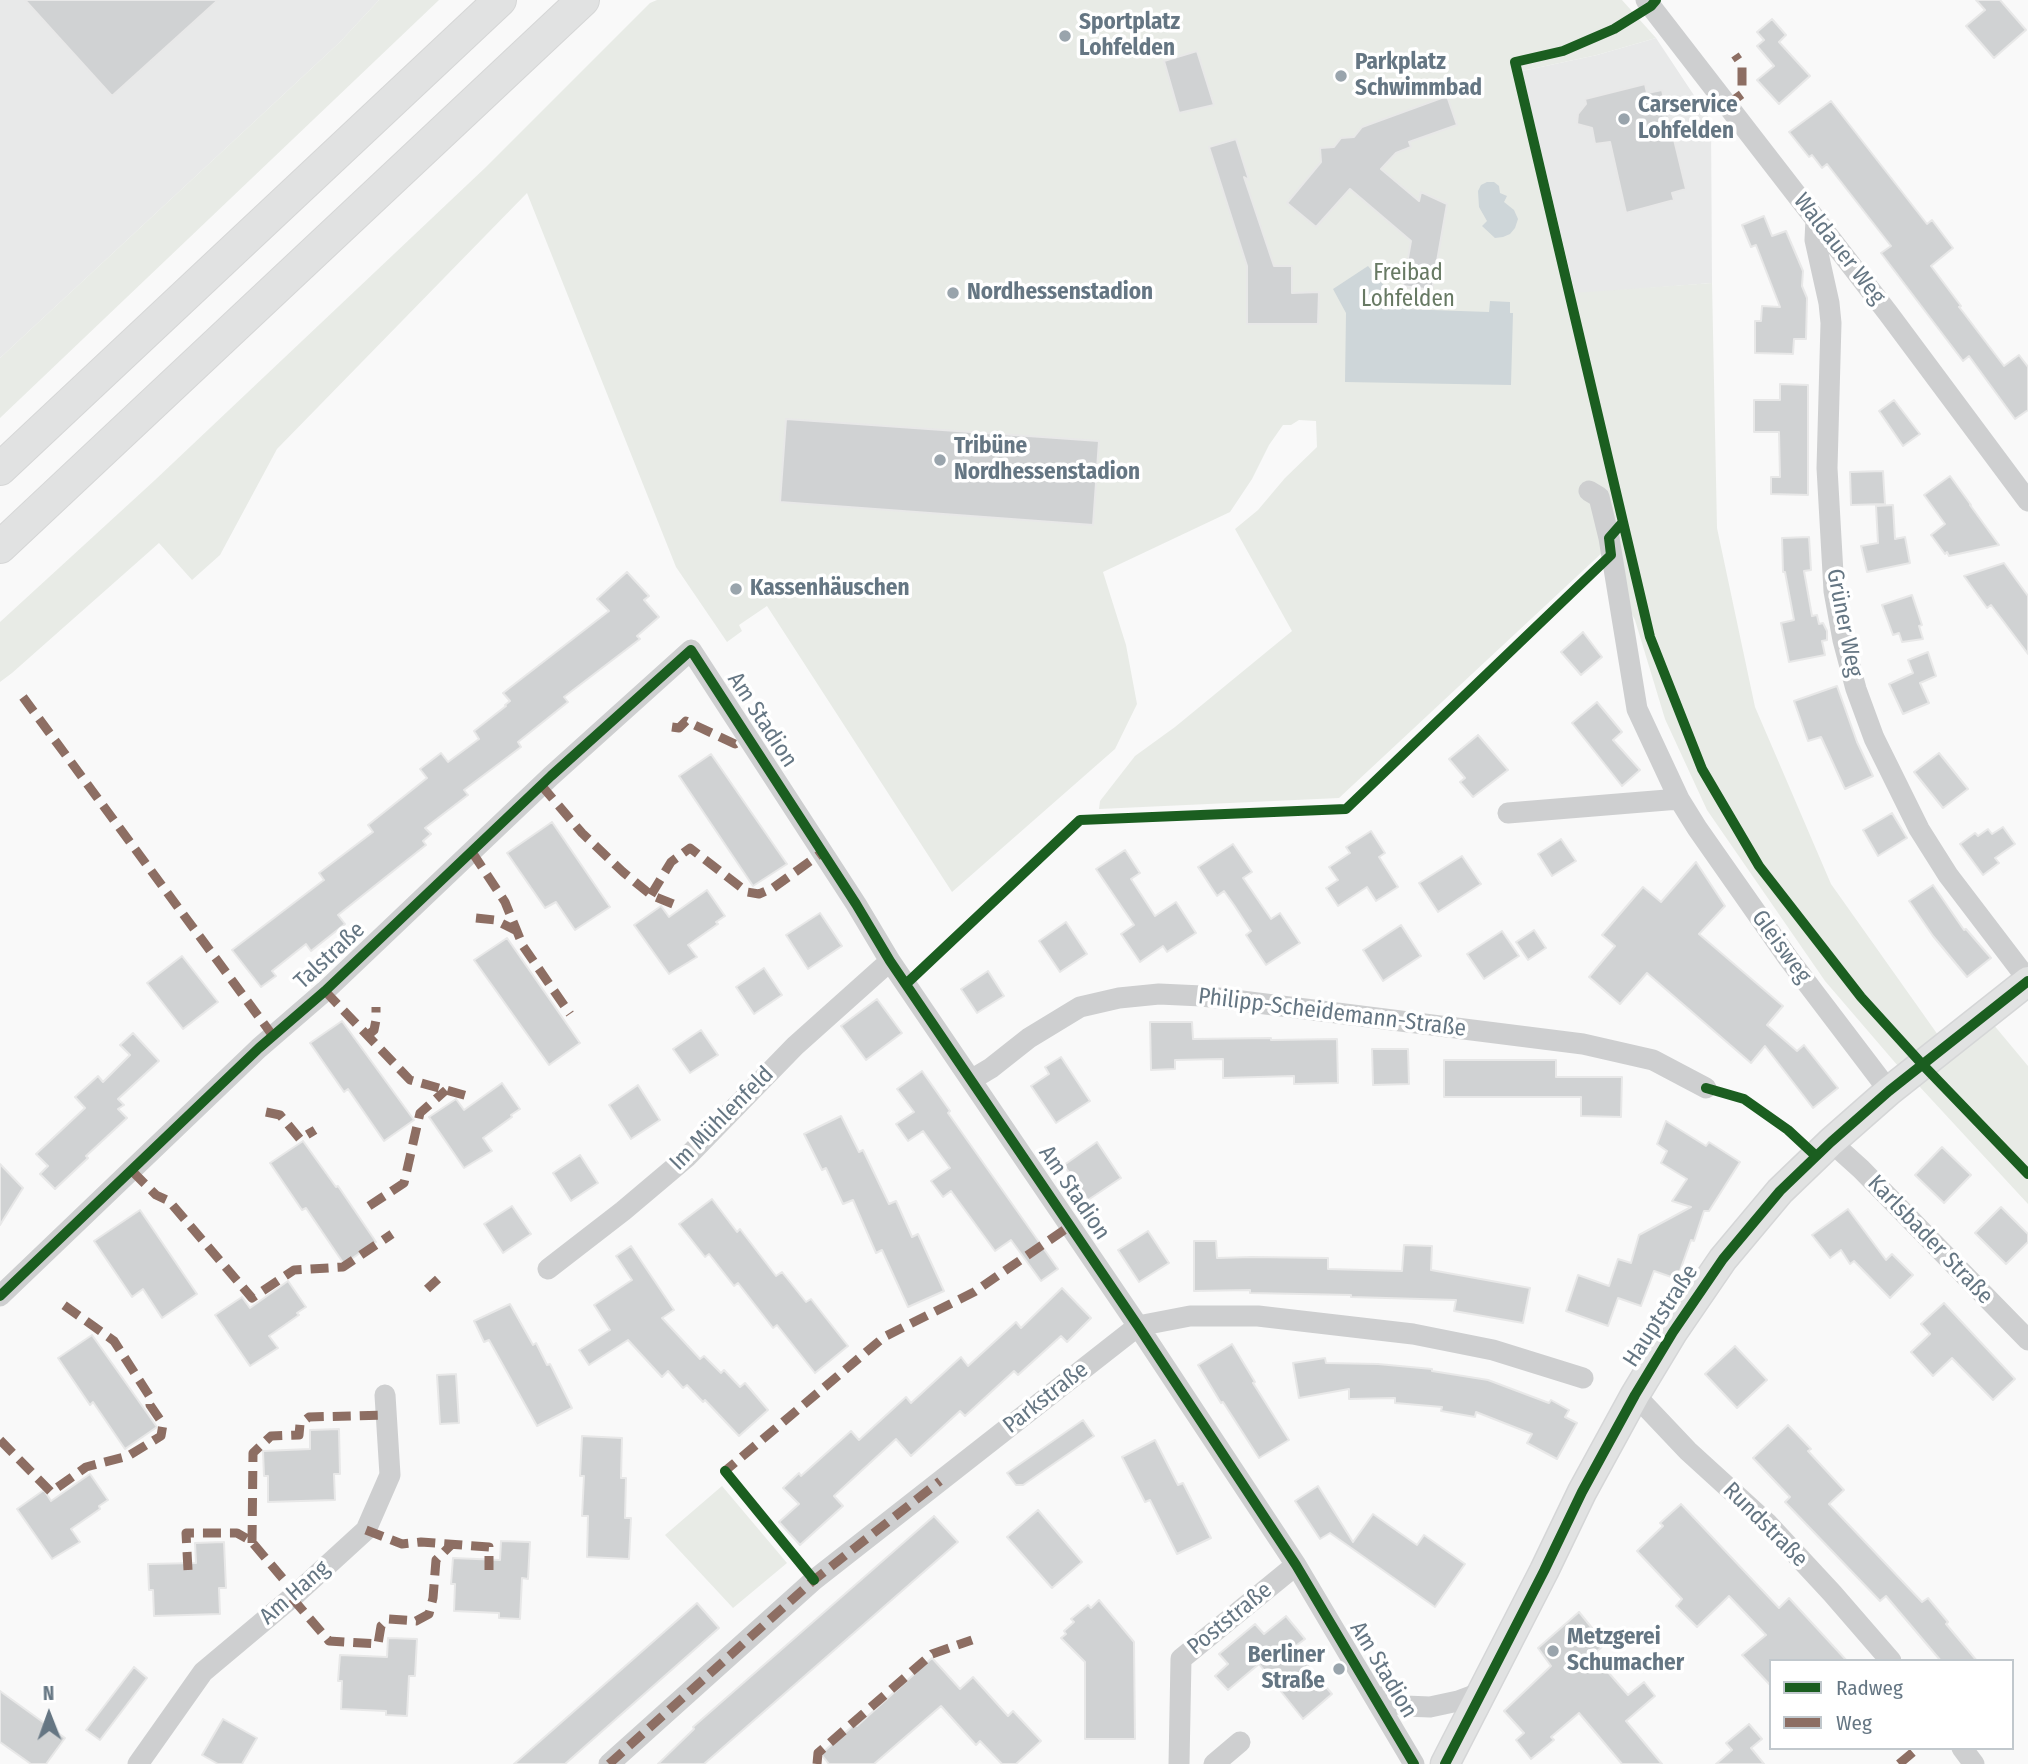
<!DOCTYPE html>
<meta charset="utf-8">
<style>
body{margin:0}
#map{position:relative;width:2028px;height:1764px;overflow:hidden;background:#f9f9f9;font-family:"Fira Sans Condensed",sans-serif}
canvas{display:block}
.legend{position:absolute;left:1769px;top:1659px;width:245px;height:91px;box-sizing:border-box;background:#fff;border:2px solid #c1c8cd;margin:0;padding:9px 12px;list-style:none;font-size:21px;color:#657683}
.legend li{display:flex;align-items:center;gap:14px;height:35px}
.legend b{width:35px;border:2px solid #c1c8cd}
.north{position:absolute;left:14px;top:1680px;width:70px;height:70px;-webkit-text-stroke:5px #fff;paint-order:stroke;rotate:359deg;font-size:19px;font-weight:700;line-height:28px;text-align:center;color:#657683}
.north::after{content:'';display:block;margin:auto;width:24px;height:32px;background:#657683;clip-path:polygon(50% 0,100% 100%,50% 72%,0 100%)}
</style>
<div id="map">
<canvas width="2028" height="1764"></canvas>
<ul class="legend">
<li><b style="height:9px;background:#1b5e20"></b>Radweg</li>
<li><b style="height:9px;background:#8d6e63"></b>Weg</li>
</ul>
<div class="north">N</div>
</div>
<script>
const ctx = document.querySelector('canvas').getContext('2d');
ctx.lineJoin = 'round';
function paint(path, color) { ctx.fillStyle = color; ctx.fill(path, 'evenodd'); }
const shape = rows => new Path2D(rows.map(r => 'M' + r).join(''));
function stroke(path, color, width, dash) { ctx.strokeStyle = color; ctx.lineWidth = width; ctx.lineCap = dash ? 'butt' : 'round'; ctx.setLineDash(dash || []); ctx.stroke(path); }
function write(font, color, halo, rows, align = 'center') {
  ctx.font = font + ' "Fira Sans Condensed",sans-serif'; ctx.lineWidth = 7; ctx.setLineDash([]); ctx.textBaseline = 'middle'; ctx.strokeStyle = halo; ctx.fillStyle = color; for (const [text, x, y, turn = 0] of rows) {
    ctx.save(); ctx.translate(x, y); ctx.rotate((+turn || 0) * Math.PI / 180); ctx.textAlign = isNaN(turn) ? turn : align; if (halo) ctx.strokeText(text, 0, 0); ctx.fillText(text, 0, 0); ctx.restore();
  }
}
paint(shape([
 [0,0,379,0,340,42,0,358],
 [1656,38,1711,121,1712,283,1575,294,1522,71,1597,55]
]), '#e8e9e9');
paint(shape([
 [379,0,439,0,0,418,0,358,340,42],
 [657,0,1622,0,1656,38,1597,55,1522,71,1574,293,1712,283,1717,528,1755,707,1831,884,1938,1035,1898,1066,1825,981,1707,810,1665,719,1635,620,1610,572,1605,550,1339,798,1099,809,1100,801,1135,756,1175,727,1292,631,1235,529,1258,510,1285,478,1317,447,1316,421,1299,420,1291,425,1283,425,1269,445,1252,479,1230,512,1103,572,1126,645,1137,704,1115,749,952,892,767,606,739,625,742,631,727,642,676,567,527,193,277,449,220,555,192,580,159,543,12,673,0,682,0,622,155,480,486,167,650,3],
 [1993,1024,2028,1066,2028,1204,1919,1086],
 [722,1486,787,1563,733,1608,665,1535]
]), '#e8ebe6');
paint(shape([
 [1487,182,1494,182,1499,186,1500,193,1507,196,1504,202,1514,210,1518,219,1515,228,1510,234,1503,237,1495,238,1482,226,1487,221,1479,207,1478,191,1481,185],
 [1368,266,1403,309,1489,312,1490,301,1510,302,1510,313,1513,313,1511,385,1345,382,1346,313,1333,289]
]), '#ced6d9');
const building = shape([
 [25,0,218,0,112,96,25,0],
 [1976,0,2000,0,2026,30,1994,58,1966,26,1985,10,1976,0],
 [1772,19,1786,35,1779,42,1810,76,1779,104,1757,80,1774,66,1757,46,1764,40,1757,32,1772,19],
 [1197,51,1214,105,1179,113,1164,61,1197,51],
 [1645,84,1647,93,1662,90,1686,189,1672,193,1674,200,1626,213,1610,142,1595,144,1592,128,1577,124,1578,114,1586,104,1585,99,1645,84],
 [1447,96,1457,125,1409,142,1411,147,1396,153,1381,169,1419,201,1421,192,1447,204,1432,290,1403,286,1411,241,1350,189,1316,227,1287,203,1321,162,1320,148,1334,147,1341,138,1354,137,1362,127,1447,96],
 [1831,101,1927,224,1932,220,1953,248,1931,266,1961,306,1959,307,1963,312,2004,366,2019,355,2028,367,2028,410,2015,419,1969,356,1963,361,1881,253,1891,246,1827,164,1822,168,1812,155,1809,157,1789,132,1831,101],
 [1236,139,1249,180,1244,177,1274,266,1292,266,1292,293,1319,292,1318,324,1247,324,1247,266,1209,147,1236,139],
 [1764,216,1772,236,1786,231,1803,271,1802,286,1807,298,1806,339,1794,339,1793,354,1755,353,1755,321,1761,321,1762,306,1780,307,1756,245,1751,247,1742,225,1764,216],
 [1780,384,1808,385,1808,495,1771,494,1771,477,1780,477,1779,432,1754,432,1754,400,1780,400,1780,384],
 [1894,400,1920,434,1903,446,1879,411,1894,400],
 [786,419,1099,441,1093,525,780,502,786,419],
 [1883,471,1885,504,1851,505,1850,472,1883,471],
 [1950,476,1971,505,1970,505,1999,545,1949,556,1947,552,1945,554,1931,535,1945,524,1924,495,1950,476],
 [1893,505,1895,539,1905,537,1910,563,1867,572,1861,546,1878,543,1876,506,1893,505],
 [1809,537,1811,570,1804,571,1812,616,1817,615,1819,624,1823,623,1827,631,1827,640,1822,641,1825,655,1789,662,1781,623,1794,620,1785,572,1783,572,1782,538,1809,537],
 [2004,563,2028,596,2028,654,1991,605,1987,608,1964,576,2004,563],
 [627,572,649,596,644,600,659,617,637,636,640,639,564,697,568,702,518,742,521,747,464,790,468,795,425,828,431,834,423,841,426,845,338,915,345,924,311,951,306,944,272,971,276,976,261,987,232,950,324,880,319,873,373,832,368,825,427,778,420,769,441,753,448,762,479,739,474,731,506,706,505,705,510,701,503,693,609,611,597,599,627,572],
 [1912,595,1922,625,1919,626,1923,639,1902,642,1899,633,1893,635,1882,605,1912,595],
 [1583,632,1602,657,1581,675,1561,652,1583,632],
 [1928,652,1936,676,1920,683,1929,703,1903,714,1889,684,1913,673,1908,660,1928,652],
 [1837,686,1857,742,1873,776,1845,789,1821,737,1808,741,1794,701,1837,686],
 [1597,702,1622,732,1613,740,1640,770,1622,786,1572,723,1597,702],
 [1478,735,1508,770,1473,797,1460,782,1465,778,1449,759,1478,735],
 [1939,753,1968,789,1943,808,1914,772,1939,753],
 [711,754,787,864,753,886,679,776,711,754],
 [1892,813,1907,838,1878,856,1863,830,1892,813],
 [552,822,610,907,575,930,556,902,545,908,507,853,552,822],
 [2003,827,2015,844,1995,858,1999,863,1983,875,1960,844,1975,833,1978,836,1988,829,1992,834,2003,827],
 [1371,831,1385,853,1379,857,1398,887,1376,901,1367,887,1338,906,1326,888,1338,880,1329,867,1350,853,1346,847,1371,831],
 [1561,839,1576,861,1552,876,1538,854,1561,839],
 [1233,844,1252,872,1243,878,1271,919,1280,913,1300,943,1266,965,1246,935,1251,931,1234,905,1224,891,1217,896,1198,867,1233,844],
 [1125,850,1140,873,1131,879,1155,916,1176,902,1196,933,1167,952,1163,946,1140,962,1121,934,1134,925,1096,869,1125,850],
 [1462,856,1481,884,1438,912,1419,883,1462,856],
 [1696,862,1725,906,1699,934,1783,1006,1767,1025,1797,1051,1804,1045,1838,1088,1813,1108,1765,1046,1751,1063,1647,973,1620,1004,1589,977,1615,946,1602,935,1643,887,1661,902,1696,862],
 [1933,885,1964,930,1966,929,1991,958,1967,977,1933,936,1909,901,1933,885],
 [707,890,725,916,716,922,718,924,688,945,697,957,669,974,634,925,661,906,669,917,707,890],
 [820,913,842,946,808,969,786,935,820,913],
 [1066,922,1087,954,1060,972,1039,941,1066,922],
 [1401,925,1421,956,1383,981,1363,950,1401,925],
 [1534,930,1546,948,1528,960,1516,942,1534,930],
 [1502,931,1519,956,1484,979,1467,954,1502,931],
 [507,938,580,1043,549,1065,474,960,507,938],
 [182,956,218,1002,183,1029,147,983,182,956],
 [764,968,782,995,754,1014,736,987,764,968],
 [988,971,1004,996,977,1013,961,989,988,971],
 [877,999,902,1033,866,1060,841,1026,877,999],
 [342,1021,414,1120,384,1141,348,1089,344,1092,310,1043,342,1021],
 [1150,1022,1192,1022,1193,1039,1271,1038,1271,1040,1337,1039,1338,1083,1294,1084,1294,1076,1223,1078,1223,1059,1175,1060,1175,1069,1151,1070,1150,1022],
 [701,1030,718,1055,690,1073,673,1049,701,1030],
 [133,1033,159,1061,118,1099,124,1105,118,1109,127,1118,86,1156,88,1158,55,1189,40,1174,48,1166,36,1154,85,1108,75,1097,98,1076,103,1082,130,1055,120,1045,133,1033],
 [1372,1049,1408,1049,1409,1084,1373,1085,1372,1049],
 [1061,1057,1090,1101,1056,1123,1031,1086,1049,1074,1045,1067,1061,1057],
 [1444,1060,1556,1060,1556,1077,1622,1077,1621,1117,1581,1116,1581,1097,1444,1097,1444,1060],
 [922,1071,950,1111,948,1113,1058,1269,1041,1281,1011,1240,995,1251,951,1191,943,1197,931,1181,950,1168,923,1131,908,1141,896,1124,914,1112,897,1089,922,1071],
 [502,1083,520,1109,511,1115,512,1117,483,1138,492,1151,464,1168,429,1117,456,1099,464,1110,502,1083],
 [638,1085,660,1120,631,1139,609,1105,638,1085],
 [841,1116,859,1152,863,1150,889,1204,896,1201,912,1237,918,1234,944,1291,908,1307,882,1250,876,1253,853,1200,843,1204,826,1168,822,1170,804,1134,841,1116],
 [1666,1121,1706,1146,1709,1142,1740,1162,1709,1211,1704,1211,1694,1241,1691,1240,1677,1279,1654,1271,1641,1306,1618,1298,1608,1326,1566,1311,1578,1275,1609,1286,1618,1259,1631,1263,1639,1235,1691,1207,1672,1201,1687,1179,1661,1163,1667,1151,1657,1144,1666,1121],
 [303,1141,336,1187,338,1186,376,1242,344,1264,306,1208,302,1210,270,1163,303,1141],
 [1097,1142,1121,1178,1088,1200,1064,1165,1097,1142],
 [1942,1147,1971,1175,1944,1203,1915,1175,1942,1147],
 [580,1155,598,1183,571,1201,553,1173,580,1155],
 [0,1164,23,1188,0,1225,0,1164],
 [712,1199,737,1232,740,1229,776,1276,782,1272,806,1302,811,1299,848,1346,815,1373,777,1325,773,1328,738,1283,734,1286,709,1254,705,1257,679,1224,712,1199],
 [512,1206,531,1234,503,1253,484,1224,512,1206],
 [2001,1207,2028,1234,2028,1242,2006,1264,1975,1233,2001,1207],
 [1848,1209,1886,1260,1892,1254,1913,1275,1890,1298,1854,1261,1850,1264,1841,1250,1830,1258,1812,1235,1848,1209],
 [140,1210,197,1294,162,1318,143,1289,132,1297,94,1241,140,1210],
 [1148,1231,1169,1263,1139,1282,1118,1250,1148,1231],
 [1194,1241,1216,1241,1217,1258,1251,1257,1328,1258,1328,1269,1402,1271,1404,1245,1432,1246,1431,1270,1530,1288,1523,1323,1454,1311,1456,1300,1351,1297,1351,1295,1250,1293,1250,1290,1194,1291,1194,1241],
 [631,1246,674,1310,662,1318,700,1359,704,1356,721,1373,724,1370,740,1387,745,1383,768,1410,739,1436,705,1400,703,1402,687,1385,683,1388,668,1371,662,1377,628,1340,589,1365,579,1350,610,1330,594,1305,632,1280,616,1256,631,1246],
 [288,1281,306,1307,297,1313,299,1315,269,1336,278,1348,250,1366,215,1315,242,1297,250,1308,288,1281],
 [1062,1288,1091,1318,1067,1342,1061,1336,1018,1375,1014,1371,965,1416,960,1411,911,1456,896,1439,834,1496,843,1506,800,1545,779,1522,799,1504,783,1488,799,1473,801,1476,851,1431,859,1440,906,1397,911,1403,961,1357,968,1366,1016,1322,1021,1328,1062,1288],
 [1944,1303,2015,1379,1993,1400,1952,1358,1933,1376,1911,1352,1930,1334,1921,1324,1944,1303],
 [510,1304,533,1345,536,1343,547,1365,550,1364,572,1408,537,1426,489,1340,484,1342,474,1321,510,1304],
 [92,1335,157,1427,125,1449,93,1402,90,1405,58,1358,92,1335],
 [1232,1344,1255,1382,1253,1383,1289,1440,1259,1458,1223,1402,1221,1403,1198,1365,1232,1344],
 [1735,1346,1767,1380,1737,1408,1705,1374,1735,1346],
 [1325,1358,1326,1363,1378,1364,1432,1369,1432,1371,1488,1380,1549,1403,1551,1400,1569,1410,1565,1417,1577,1423,1557,1459,1527,1443,1532,1434,1476,1412,1475,1417,1441,1411,1442,1407,1395,1403,1395,1398,1349,1399,1349,1389,1299,1398,1293,1363,1325,1358],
 [456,1374,459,1423,440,1424,437,1375,456,1374],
 [1083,1420,1094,1436,1023,1485,1016,1485,1007,1473,1083,1420],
 [1788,1425,1811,1449,1808,1451,1844,1490,1829,1504,1922,1602,1928,1598,1948,1622,1946,1624,1977,1661,1941,1661,1886,1596,1880,1601,1785,1502,1790,1497,1753,1458,1788,1425],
 [339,1429,340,1474,334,1474,335,1500,268,1502,268,1476,264,1476,263,1451,310,1449,310,1430,339,1429],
 [582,1436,622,1438,621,1478,626,1478,625,1518,631,1518,629,1559,587,1557,588,1516,582,1516,584,1476,580,1476,582,1436],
 [1155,1440,1178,1485,1183,1483,1211,1538,1177,1554,1150,1500,1145,1502,1122,1457,1155,1440],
 [90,1474,108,1500,99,1506,100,1509,71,1529,80,1542,52,1559,17,1509,44,1490,51,1501,90,1474],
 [1318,1486,1353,1542,1373,1514,1417,1545,1424,1535,1465,1564,1435,1607,1330,1533,1320,1539,1295,1501,1318,1486],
 [1681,1504,1779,1608,1789,1598,1847,1661,1771,1661,1771,1686,1742,1655,1766,1635,1729,1596,1697,1627,1676,1606,1682,1599,1637,1551,1663,1526,1660,1523,1681,1504],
 [1038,1510,1082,1562,1052,1588,1007,1537,1038,1510],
 [934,1516,958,1542,704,1764,658,1764,694,1729,693,1727,934,1516],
 [501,1541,530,1542,528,1579,522,1578,520,1619,499,1618,499,1613,454,1611,455,1584,451,1584,453,1558,500,1560,501,1541],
 [224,1542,226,1588,219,1588,220,1614,154,1616,153,1590,149,1590,148,1564,196,1563,195,1543,224,1542],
 [1099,1600,1134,1642,1135,1739,1085,1739,1085,1662,1061,1638,1066,1634,1064,1631,1074,1622,1071,1619,1088,1605,1091,1608,1099,1600],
 [697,1603,719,1628,565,1764,514,1764,697,1603],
 [1579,1612,1605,1644,1593,1655,1628,1695,1644,1682,1655,1696,1626,1721,1662,1764,1622,1764,1579,1713,1551,1737,1554,1740,1531,1759,1516,1740,1524,1733,1504,1711,1551,1666,1538,1648,1579,1612],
 [1286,1616,1305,1639,1293,1648,1332,1694,1303,1719,1259,1664,1228,1690,1215,1676,1228,1664,1219,1654,1255,1624,1264,1634,1286,1616],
 [388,1638,417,1639,415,1676,409,1676,407,1716,386,1715,386,1711,341,1709,342,1681,338,1681,340,1655,387,1657,388,1638],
 [932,1658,960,1689,973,1677,1008,1716,1013,1711,1041,1741,1016,1764,1002,1764,980,1741,976,1745,941,1706,874,1764,829,1764,821,1754,855,1724,857,1726,932,1658],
 [134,1667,147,1678,100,1740,86,1730,134,1667],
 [0,1691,65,1738,46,1764,31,1764,0,1742,0,1691],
 [223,1719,257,1738,242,1764,218,1764,202,1755,223,1719],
 [1749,1724,1762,1739,1751,1748,1764,1764,1716,1764,1732,1750,1726,1743,1749,1724]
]);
paint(building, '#d0d2d3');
stroke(building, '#e8e8e8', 2);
const major = shape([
 [1445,1764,1544,1571,1582,1492,1635,1395,1673,1332,1723,1259,1780,1191,1831,1142,1889,1091,2028,981]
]);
const highway = shape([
 [0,469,500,0],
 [0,547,583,0]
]);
stroke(major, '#d5d6d7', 31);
stroke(highway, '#d5d6d6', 34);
stroke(shape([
 [1646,0,1888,313,2028,501],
 [1816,219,1815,240,1829,303,1831,323,1827,468,1834,591,1843,640,1856,689,1874,738,1919,829,1948,875,2028,980],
 [1589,491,1599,497,1609,538,1637,709,1679,799,1697,828,1788,958,1889,1091],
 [1508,813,1679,799],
 [971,1080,991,1068,1029,1038,1080,1007,1119,998,1159,994,1202,996,1583,1044,1653,1060,1706,1088],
 [1831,1142,1861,1169,2028,1340],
 [548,1269,623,1211,687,1157,795,1046,890,961],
 [0,1296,259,1048,325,991,551,776,691,650,856,904,890,961,1138,1326,1296,1565,1414,1764],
 [1635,1395,1688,1451,1767,1523,1832,1593,1891,1661],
 [1373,1695,1405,1706,1430,1707,1458,1701,1482,1692],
 [1962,1748,1974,1764],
 [138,1764,203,1672,296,1594,366,1530,390,1475,385,1395],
 [609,1764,814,1580,1138,1326,1190,1316,1258,1316,1413,1334,1493,1350,1583,1378],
 [1179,1764,1181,1659,1296,1565],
 [1214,1764,1240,1742]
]), '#cecfd0', 21);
stroke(major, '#e1e2e2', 28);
stroke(highway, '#e1e2e2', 32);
stroke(shape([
 [1727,105,1742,94,1742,65,1735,55],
 [23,697,273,1036],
 [672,727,679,728,686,721,735,744,747,736],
 [541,785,582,833,623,872,651,895,673,904],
 [472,852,505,902,523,946,570,1014],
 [651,895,671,862,690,848,747,892,759,894,773,888,823,852],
 [476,918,495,920,517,931],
 [325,991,410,1080,471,1097],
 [367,1036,374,1030,376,1020,376,1007],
 [266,1112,280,1115,300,1139,315,1130],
 [132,1171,156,1195,169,1201,252,1298,294,1270,343,1267,392,1234],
 [369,1206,404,1183,420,1113,446,1090],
 [427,1289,438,1279],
 [0,1440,51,1492,86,1467,128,1456,161,1436,163,1424,150,1405,150,1397,114,1341,61,1303],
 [728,1475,725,1471,884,1337,974,1292,1070,1226],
 [366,1530,402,1544,421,1542,489,1547,489,1570],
 [252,1543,253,1453,271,1436,299,1435,300,1424,309,1417,386,1415],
 [188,1570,186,1533,237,1533,251,1541,296,1594],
 [292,1598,329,1641,378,1644,381,1626,388,1619,416,1621,429,1614,433,1598,436,1560,451,1545],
 [609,1764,814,1580,940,1481],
 [817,1764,818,1753,932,1654,972,1640],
 [1899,1764,1918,1748]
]), '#8d6e63', 9, [18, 9]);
stroke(shape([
 [1656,0,1651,6,1614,29,1563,51,1515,62,1650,637,1702,769,1759,866,1861,997,1922,1064,2028,1174],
 [906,984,1080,820,1346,809,1611,555,1609,538,1623,522],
 [1706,1088,1744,1099,1788,1130,1816,1156],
 [0,1296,259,1048,325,991,551,776,691,650,856,904,890,961,1138,1326,1296,1565,1414,1764],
 [725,1471,814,1580],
 [1445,1764,1544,1571,1582,1492,1635,1395,1673,1332,1723,1259,1780,1191,1831,1142,1889,1091,2028,981]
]), '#1b5e20', 10);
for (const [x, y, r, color] of [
 [1065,36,7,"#99a4ac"],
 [1341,76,7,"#99a4ac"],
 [1624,119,7,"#99a4ac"],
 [953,293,7,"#99a4ac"],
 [940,460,7,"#99a4ac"],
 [736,589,7,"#99a4ac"],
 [1553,1651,7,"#99a4ac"],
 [1339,1669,7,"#99a4ac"]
]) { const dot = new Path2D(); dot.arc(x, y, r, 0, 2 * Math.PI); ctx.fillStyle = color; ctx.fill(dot); stroke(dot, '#fff', 2.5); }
write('bold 23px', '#657683', '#fff', [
 ["Sportplatz",1079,23],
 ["Lohfelden",1079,49],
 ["Parkplatz",1355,63],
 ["Schwimmbad",1355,89],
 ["Carservice",1638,106],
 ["Lohfelden",1638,132],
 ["Nordhessenstadion",967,293],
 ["Tribüne",954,447],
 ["Nordhessenstadion",954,473],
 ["Kassenhäuschen",750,589],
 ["Metzgerei",1567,1638],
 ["Schumacher",1567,1664],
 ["Berliner",1325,1656,"right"],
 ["Straße",1325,1682,"right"]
], 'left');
write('23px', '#657683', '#fff', [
 ["Waldauer Weg",1839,249,52],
 ["Grüner Weg",1844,623,79],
 ["Am Stadion",762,720,57],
 ["Gleisweg",1781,947,54],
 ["Talstraße",330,956,-43],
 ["Philipp-Scheidemann-Straße",1332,1013,7],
 ["Im Mühlenfeld",722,1119,-45],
 ["Am Stadion",1074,1193,56],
 ["Karlsbader Straße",1930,1240,46],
 ["Hauptstraße",1661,1316,-57],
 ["Parkstraße",1046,1398,-38],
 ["Rundstraße",1765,1525,45],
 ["Am Hang",295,1593,-41],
 ["Poststraße",1230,1619,-39],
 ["Am Stadion",1383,1670,59]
]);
write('23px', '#687a64', '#fff', [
 ["Freibad",1408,274],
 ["Lohfelden",1408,300]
]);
</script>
